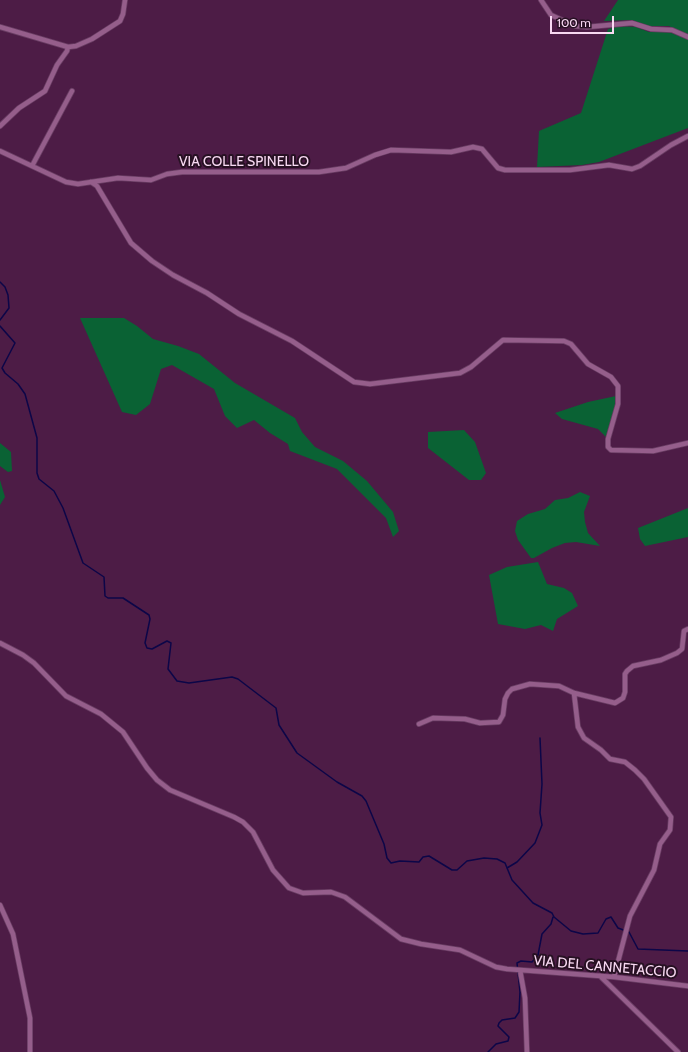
<!DOCTYPE html>
<style>
body{margin:0}
#map{position:relative;width:688px;height:1052px;overflow:hidden;background:#4d1c46;font-family:Cabin,sans-serif}
canvas{display:block}
.scale{position:absolute;left:550px;top:16px;width:64px;height:18px;box-sizing:border-box;border:2px solid #f8d9f2;border-top:0;padding-left:5px;font-size:12px;line-height:14px;white-space:nowrap;color:#f8d9f2;-webkit-text-stroke:3px #271123;paint-order:stroke}
</style>
<div id="map">
<canvas width="688" height="1052"></canvas>
<div class="scale">100 m</div>
</div>
<script>
const ctx = document.querySelector('canvas').getContext('2d');
ctx.lineJoin = 'round';
function paint(path, color) { ctx.fillStyle = color; ctx.fill(path, 'evenodd'); }
const shape = rows => new Path2D(rows.map(r => 'M' + r).join(''));
function stroke(path, color, width, dash) { ctx.strokeStyle = color; ctx.lineWidth = width; ctx.lineCap = dash ? 'butt' : 'round'; ctx.setLineDash(dash || []); ctx.stroke(path); }
function write(font, color, halo, rows, align = 'center') {
  ctx.font = font + ' Cabin,sans-serif'; ctx.lineWidth = 4; ctx.setLineDash([]); ctx.textBaseline = 'middle'; ctx.strokeStyle = halo; ctx.fillStyle = color; for (const [text, x, y, turn = 0] of rows) {
    ctx.save(); ctx.translate(x, y); ctx.rotate((+turn || 0) * Math.PI / 180); ctx.textAlign = isNaN(turn) ? turn : align; if (halo) ctx.strokeText(text, 0, 0); ctx.fillText(text, 0, 0); ctx.restore();
  }
}
paint(shape([
 [618,0,688,0,688,36,669,26,648,26,632,20,604,21],
 [620,26,636,27,649,32,669,32,688,39,688,128,599,162,582,165,537,167,539,131,581,113,608,29],
 [80,318,124,318,137,326,153,339,178,346,199,354,235,383,295,418,302,432,315,447,343,461,367,481,393,512,399,531,393,537,386,518,337,469,290,451,288,444,270,433,254,420,237,428,225,416,214,389,172,365,161,369,150,404,136,415,122,412],
 [616,396,615,411,606,437,598,429,562,419,555,413,588,402],
 [464,430,475,442,486,473,481,480,469,480,428,448,428,432],
 [0,443,11,452,12,471,8,472,0,466],
 [0,480,5,497,0,505],
 [580,492,590,496,584,512,585,522,588,533,600,546,576,542,565,543,552,548,534,558,531,558,518,540,515,531,517,521,528,514,545,509,555,500,568,498],
 [688,508,688,537,645,546,640,539,638,528],
 [538,562,547,584,564,588,572,593,578,606,557,619,553,631,541,625,525,629,498,624,489,575,507,567]
]), '#0a6234');
stroke(shape([
 [0,282,5,287,8,295,9,308,0,320],
 [0,326,15,343,2,368,5,373,18,384,25,394,37,438,37,473,39,479,54,491,63,508,83,563,104,577,105,596,108,598,123,598,149,615,150,619,145,643,147,648,152,649,167,641,171,643,168,669,177,681,189,683,232,677,238,679,276,708,279,725,297,753,337,782,362,796,366,801,384,844,387,858,391,863,400,861,419,862,423,857,429,856,452,870,457,870,467,861,484,858,497,859,505,863,512,880,533,903,552,913,554,917,571,931,583,934,598,933,606,919,611,917,618,928,629,932,638,949,688,951],
 [507,868,517,862,535,843,542,825,540,813,542,784,540,738],
 [488,1052,496,1044,508,1041,509,1037,498,1026,499,1023,502,1020,515,1018,519,1012,520,992,517,963,521,961,532,962,538,955,542,934,551,924,553,917]
]), '#0c0648', 1.5);
const street = shape([
 [541,0,551,15,575,26,587,27,632,23,651,29,672,30,688,37],
 [0,27,68,47],
 [0,126,19,108,45,91,57,65,67,51,68,47,76,46,92,39,120,21,123,14,125,0],
 [0,151,66,182,78,184,118,178,151,180,167,174,182,172,319,172,346,168,375,155,391,150,451,152,473,147,482,149,498,168,505,170,570,170,609,165,632,169,640,166,671,145,688,136],
 [32,166,72,91],
 [91,182,97,186,131,243,152,261,173,275,207,293,239,314,292,341,354,382,370,384,460,373,471,367,503,340,564,341,571,344,588,364,611,377,618,386,618,404,608,439,608,447,611,450,653,451,688,443],
 [0,643,23,655,34,663,66,696,101,714,123,732,147,768,157,780,170,790,234,817,243,822,253,832,273,870,289,888,303,893,331,892,345,897,401,939,421,944,460,950,496,967,507,969,614,977,688,986],
 [574,693,578,727,584,738,601,750,610,759,625,762,635,770,644,779,671,817,670,830,660,844,654,870,630,916,614,977],
 [419,724,433,718,465,719,480,723,499,722,503,715,505,699,508,693,512,689,530,684,559,686,574,693,615,703,623,698,625,692,625,674,627,671,633,666,661,660,677,653,682,649,684,631,688,629],
 [0,905,13,934,30,1018,30,1052],
 [520,970,525,998,527,1052],
 [600,976,678,1052]
]);
stroke(street, '#693d63', 6);
stroke(street, '#955e8b', 4.5);
write('14px', '#f8d9f2', '#271123', [
 ["VIA COLLE SPINELLO",244,162],
 ["VIA DEL CANNETACCIO",605,967,5]
]);
</script>
